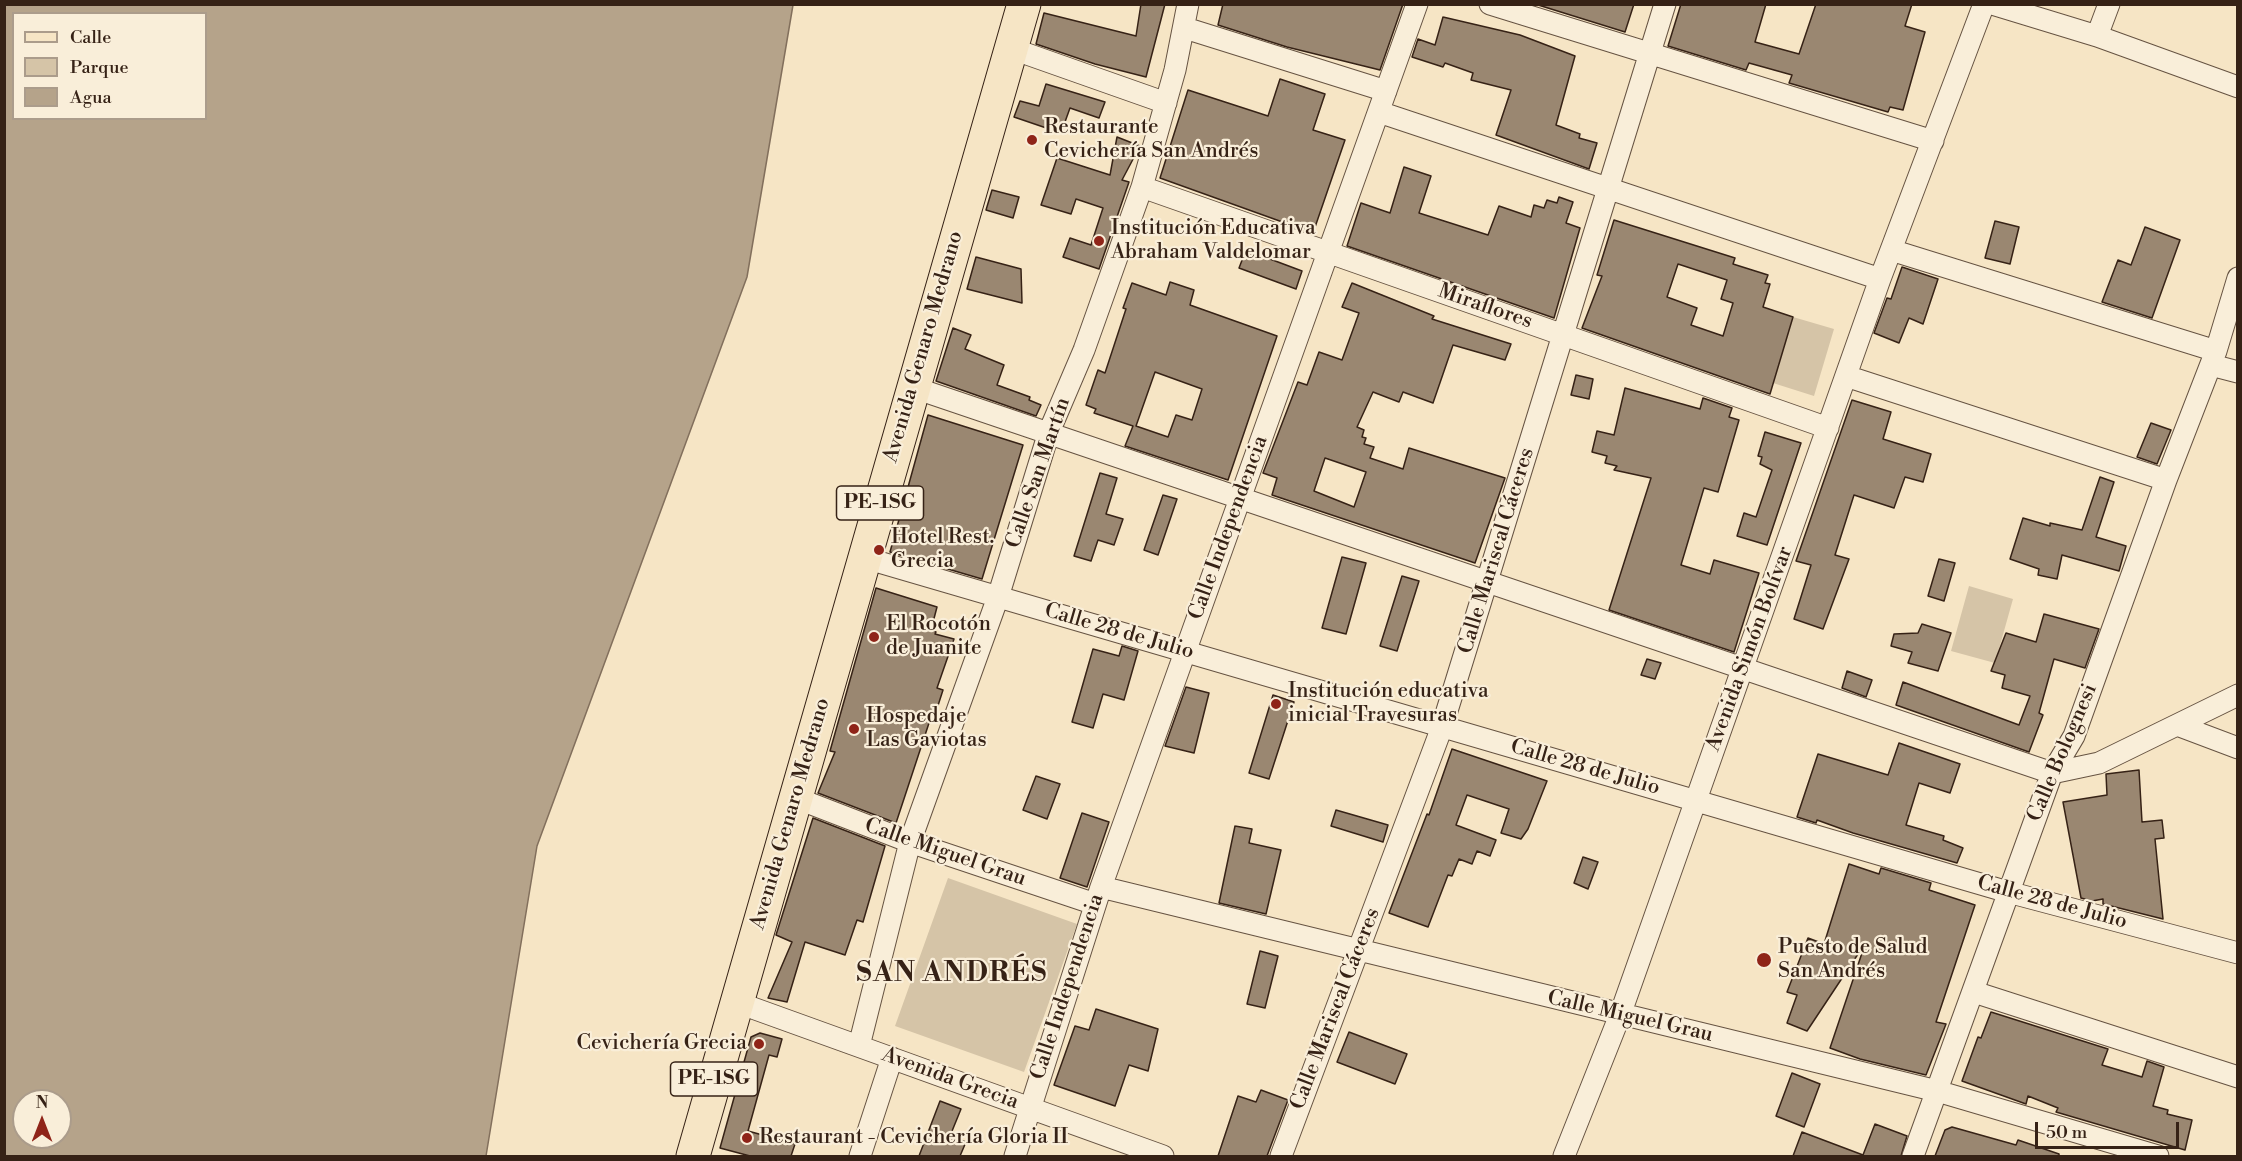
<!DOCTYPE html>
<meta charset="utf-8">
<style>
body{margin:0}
#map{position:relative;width:2242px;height:1161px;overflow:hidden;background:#f6e5c5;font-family:"Libre Bodoni",serif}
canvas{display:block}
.frame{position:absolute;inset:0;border:6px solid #362216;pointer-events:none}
.legend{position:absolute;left:12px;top:12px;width:195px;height:108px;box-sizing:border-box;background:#f9eed9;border:2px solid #ab9c8b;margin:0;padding:8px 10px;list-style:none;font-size:18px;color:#362216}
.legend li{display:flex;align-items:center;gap:12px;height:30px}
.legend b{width:30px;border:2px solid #ab9c8b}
.north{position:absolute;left:12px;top:1089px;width:60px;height:60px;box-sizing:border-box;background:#f9eed9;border:2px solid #ab9c8b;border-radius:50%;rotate:0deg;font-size:16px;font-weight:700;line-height:24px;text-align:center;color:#362216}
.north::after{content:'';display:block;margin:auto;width:21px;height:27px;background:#8f2418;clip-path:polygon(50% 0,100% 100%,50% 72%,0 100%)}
.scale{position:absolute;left:2035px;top:1122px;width:144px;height:27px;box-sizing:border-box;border:3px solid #362216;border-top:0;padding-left:8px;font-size:18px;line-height:21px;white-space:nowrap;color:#362216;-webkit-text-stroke:4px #f9eed9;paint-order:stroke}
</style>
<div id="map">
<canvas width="2242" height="1161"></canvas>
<div class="frame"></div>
<ul class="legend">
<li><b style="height:8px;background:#f6e5c5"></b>Calle</li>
<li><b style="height:16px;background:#d5c4a7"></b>Parque</li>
<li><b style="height:16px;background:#b5a38a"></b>Agua</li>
</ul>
<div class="north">N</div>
<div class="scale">50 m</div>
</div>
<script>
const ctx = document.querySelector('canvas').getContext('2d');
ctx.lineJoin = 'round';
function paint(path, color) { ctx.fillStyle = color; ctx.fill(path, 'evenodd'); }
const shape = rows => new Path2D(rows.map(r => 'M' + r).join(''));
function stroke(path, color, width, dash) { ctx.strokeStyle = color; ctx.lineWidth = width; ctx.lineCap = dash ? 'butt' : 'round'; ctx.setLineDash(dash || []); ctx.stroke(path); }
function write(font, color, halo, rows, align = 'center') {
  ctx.font = font + ' "Libre Bodoni",serif'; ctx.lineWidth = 4.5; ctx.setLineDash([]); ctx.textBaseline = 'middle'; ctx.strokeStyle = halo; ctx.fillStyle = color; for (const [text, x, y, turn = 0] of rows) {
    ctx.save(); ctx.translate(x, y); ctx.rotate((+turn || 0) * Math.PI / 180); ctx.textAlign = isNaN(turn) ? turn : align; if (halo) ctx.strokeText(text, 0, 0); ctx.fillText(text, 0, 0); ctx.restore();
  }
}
paint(shape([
 [1793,317,1834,329,1814,396,1773,383],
 [1969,586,2013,599,1995,663,1951,651],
 [948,878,1077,924,1024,1072,895,1026]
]), '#d5c4a7');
const water = shape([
 [5,4,793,5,747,277,537,846,486,1156,5,1156,5,4],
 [14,14,206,14,206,118,14,118,14,14],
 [24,1101,60,1101,60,1137,24,1137,24,1101]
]);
paint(water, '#b5a38a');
stroke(water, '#826f5c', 1.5);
const building = shape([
 [1141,4,1165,4,1146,77,1095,64,1036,44,1044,13,1136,36,1141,4],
 [1223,4,1403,4,1380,70,1287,47,1218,25,1223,4],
 [1535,4,1634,4,1625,32,1535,4],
 [1681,4,1766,4,1755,42,1799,54,1816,4,1912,4,1905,26,1925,32,1903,110,1890,107,1888,112,1789,83,1792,75,1749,63,1746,70,1668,46,1681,4],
 [1443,17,1520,35,1575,56,1556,125,1580,134,1579,138,1597,143,1589,169,1496,135,1511,90,1471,80,1473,73,1445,63,1443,67,1412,57,1418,39,1435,45,1443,17],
 [1280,79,1325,94,1313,130,1345,140,1313,233,1160,178,1188,90,1268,116,1280,79],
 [1046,84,1105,102,1099,118,1070,108,1061,133,1014,117,1020,101,1039,106,1046,84],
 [1117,137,1140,146,1122,180,1129,182,1099,269,1063,257,1070,238,1091,245,1103,208,1076,199,1071,214,1041,205,1057,158,1110,175,1117,137],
 [1404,167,1431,176,1419,213,1488,235,1499,206,1531,217,1534,205,1544,208,1547,200,1557,203,1559,197,1573,202,1566,223,1580,228,1554,318,1347,246,1361,203,1390,213,1404,167],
 [992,190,1019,197,1013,218,986,210,992,190],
 [1614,220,1735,258,1733,264,1768,275,1765,283,1770,284,1763,307,1793,317,1770,394,1582,328,1602,276,1597,275,1614,220],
 [1678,264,1727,280,1721,299,1733,303,1723,336,1691,325,1697,308,1667,297,1678,264],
 [1995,221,2019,227,2010,264,1985,258,1995,221],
 [2145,227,2180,240,2152,318,2102,302,2118,260,2131,265,2145,227],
 [1246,250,1302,271,1296,289,1239,268,1246,250],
 [976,257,1021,269,1022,303,967,289,976,257],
 [1902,267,1938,279,1923,324,1909,318,1899,343,1874,333,1887,298,1891,299,1902,267],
 [1170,282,1194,290,1190,305,1277,336,1228,480,1125,446,1133,426,1094,413,1096,409,1086,405,1098,370,1105,373,1126,309,1123,308,1132,283,1166,295,1170,282],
 [1155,372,1202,389,1192,420,1176,415,1168,437,1136,426,1155,372],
 [1352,283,1434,316,1432,319,1511,344,1505,360,1453,345,1433,403,1403,392,1399,402,1373,392,1357,427,1364,430,1362,437,1366,438,1364,444,1374,447,1370,458,1403,469,1409,448,1505,478,1475,563,1272,495,1277,478,1263,473,1298,382,1307,385,1319,352,1342,360,1359,313,1342,307,1352,283],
 [1325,458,1366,472,1354,507,1314,491,1325,458],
 [953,328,971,335,965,349,1004,365,997,385,1030,397,1029,400,1041,405,1036,416,936,381,953,328],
 [1576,375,1593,379,1589,399,1571,395,1576,375],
 [1625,388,1700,409,1703,398,1732,408,1729,417,1739,420,1718,492,1704,488,1681,565,1710,574,1714,560,1759,573,1734,652,1609,610,1651,478,1614,470,1617,466,1605,463,1607,456,1592,452,1597,431,1614,435,1625,388],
 [1852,400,1891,412,1883,439,1931,454,1923,482,1905,477,1894,508,1854,495,1835,555,1849,559,1823,629,1794,619,1811,565,1796,561,1852,400],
 [928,415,1023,445,982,579,890,552,928,415],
 [2151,423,2171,430,2157,464,2137,457,2151,423],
 [1765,432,1801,443,1767,545,1737,536,1744,513,1756,517,1772,470,1760,464,1762,457,1758,456,1765,432],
 [1100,473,1117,478,1106,514,1123,519,1114,545,1098,540,1091,561,1074,556,1100,473],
 [2100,477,2114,482,2096,537,2126,546,2119,571,2062,555,2057,579,2038,575,2039,569,2010,559,2023,518,2050,526,2050,523,2082,530,2100,477],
 [1163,495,1177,499,1158,555,1144,550,1163,495],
 [1342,557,1366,563,1346,634,1322,628,1342,557],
 [1939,559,1955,563,1944,601,1928,596,1939,559],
 [1402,576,1419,581,1397,651,1380,646,1402,576],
 [876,588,937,607,931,630,936,632,935,634,954,639,937,688,943,690,933,721,930,720,896,823,818,793,835,752,830,751,876,588],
 [2044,614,2099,629,2085,668,2054,659,2039,713,2043,715,2029,752,1896,705,1903,682,2019,725,2030,696,2002,688,2005,675,1991,671,2006,633,2036,642,2044,614],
 [1922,624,1951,633,1938,671,1908,663,1912,652,1891,646,1894,634,1918,633,1922,624],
 [1122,646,1138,651,1124,700,1103,694,1093,728,1072,722,1093,649,1119,656,1122,646],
 [1647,659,1661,663,1655,679,1641,675,1647,659],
 [1847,671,1872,680,1866,697,1842,688,1847,671],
 [1186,687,1209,693,1194,753,1165,746,1186,687],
 [1273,695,1294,702,1269,779,1249,773,1273,695],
 [1899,743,1960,764,1950,793,1919,783,1906,825,1944,836,1943,840,1963,848,1957,863,1853,833,1817,820,1816,823,1797,817,1818,754,1888,775,1899,743],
 [1452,749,1547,781,1528,829,1521,839,1501,833,1509,809,1467,795,1456,825,1496,840,1490,856,1477,851,1472,864,1459,859,1452,876,1448,875,1428,927,1389,913,1427,814,1429,815,1452,749],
 [2139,770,2142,822,2162,820,2164,838,2155,839,2163,919,2103,904,2103,899,2092,901,2081,898,2063,802,2107,795,2106,774,2139,770],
 [1036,776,1060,784,1047,819,1023,810,1036,776],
 [1336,810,1388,825,1383,842,1331,826,1336,810],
 [1082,813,1109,822,1087,887,1060,878,1082,813],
 [813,818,885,846,863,922,857,920,845,955,805,942,787,1002,768,998,792,942,776,935,813,818],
 [1235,826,1252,829,1249,843,1281,850,1266,914,1219,903,1235,826],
 [1583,857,1598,862,1588,889,1574,883,1583,857],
 [1849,864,1879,874,1881,868,1931,883,1929,890,1975,905,1936,1022,1946,1024,1926,1075,1860,1059,1830,1048,1862,953,1860,951,1807,1031,1787,1023,1797,995,1787,992,1808,938,1824,944,1849,864],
 [1260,951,1278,956,1265,1008,1247,1004,1260,951],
 [1096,1009,1158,1029,1148,1071,1129,1065,1115,1106,1054,1085,1075,1026,1089,1030,1096,1009],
 [1991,1012,2108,1049,2102,1065,2142,1077,2147,1061,2164,1067,2153,1106,2168,1110,2167,1114,2192,1120,2185,1150,2056,1112,2058,1108,2028,1096,2026,1104,1962,1081,1978,1037,1981,1038,1991,1012],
 [1349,1032,1407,1054,1395,1084,1337,1062,1349,1032],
 [760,1033,782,1039,777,1057,769,1055,748,1131,795,1144,791,1156,750,1156,720,1148,751,1037,760,1033],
 [1792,1073,1820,1084,1804,1127,1776,1116,1792,1073],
 [1261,1090,1288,1100,1267,1156,1218,1156,1238,1096,1256,1102,1261,1090],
 [940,1101,961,1109,950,1136,966,1142,960,1156,919,1156,940,1101],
 [1875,1124,1907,1136,1901,1156,1793,1156,1802,1132,1863,1155,1875,1124],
 [1952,1127,2016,1145,2018,1140,2059,1154,2059,1156,1935,1156,1945,1130,1952,1127]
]);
paint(building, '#9a8771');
stroke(building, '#362216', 1.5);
const street = shape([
 [1490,4,1933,141],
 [1992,4,2097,36,2238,87],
 [1185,28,1386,91],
 [2097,36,2109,4],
 [1010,48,1166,103],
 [1379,112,1880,279],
 [1142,187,1828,428],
 [1891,250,2216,351],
 [2211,365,2238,372],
 [1846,376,2166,480],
 [912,387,2052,773,2099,763,2238,695],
 [865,558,2008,892,2238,953],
 [2177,725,2238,748],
 [796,798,910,842,1095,904],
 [1101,887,1937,1091,2158,1156],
 [1974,992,2238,1077],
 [736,1002,1163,1156],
 [859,1046,910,842,998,597,1049,432,1084,350,1142,187,1175,70,1188,4],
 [860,1156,892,1058],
 [1015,1156,1101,887,1417,4],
 [1281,1156,1442,727,1665,4],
 [1564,1156,1620,1015,1880,279,1984,4],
 [1913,1156,2052,773,2074,736,2166,480,2216,351,2238,278]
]);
const primary = shape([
 [693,1156,1024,4]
]);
stroke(street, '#665342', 23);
stroke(primary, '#362216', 35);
stroke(street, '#f9eed9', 21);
stroke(primary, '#f6e5c5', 33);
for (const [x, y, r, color] of [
 [1032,140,6,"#8f2418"],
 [1099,241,6,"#8f2418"],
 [879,550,6,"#8f2418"],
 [874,637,6,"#8f2418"],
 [1276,704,6,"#8f2418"],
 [854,729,6,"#8f2418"],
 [1764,960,8,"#8f2418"],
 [759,1044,6,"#8f2418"],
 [747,1138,6,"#8f2418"]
]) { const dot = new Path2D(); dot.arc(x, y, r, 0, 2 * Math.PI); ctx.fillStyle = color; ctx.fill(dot); stroke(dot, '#f9eed9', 2); }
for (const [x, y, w] of [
 [880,503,87],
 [714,1079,87]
]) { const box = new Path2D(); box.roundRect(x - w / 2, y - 17, w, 34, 4.5); ctx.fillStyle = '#f9eed9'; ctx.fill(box); stroke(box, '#362216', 1.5); }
write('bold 20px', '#362216', null, [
 ["PE-1SG",880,503],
 ["PE-1SG",714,1079]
]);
write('21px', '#362216', '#f9eed9', [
 ["Restaurante",1044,128],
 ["Cevichería San Andrés",1044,152],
 ["Institución Educativa",1111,229],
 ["Abraham Valdelomar",1111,253],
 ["Hotel Rest.",891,538],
 ["Grecia",891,562],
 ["El Rocotón",886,625],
 ["de Juanite",886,649],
 ["Institución educativa",1288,692],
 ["inicial Travesuras",1288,716],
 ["Hospedaje",866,717],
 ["Las Gaviotas",866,741],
 ["Puesto de Salud",1778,948],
 ["San Andrés",1778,972],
 ["Cevichería Grecia",747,1044,"right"],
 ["Restaurant - Cevichería Gloria II",759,1138]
], 'left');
write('21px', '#362216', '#f9eed9', [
 ["Miraflores",1485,307,19],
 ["Avenida Genaro Medrano",924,347,-74],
 ["Calle San Martín",1039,473,-71],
 ["Calle Independencia",1229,528,-70],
 ["Calle Mariscal Cáceres",1497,551,-73],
 ["Calle 28 de Julio",1119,632,16],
 ["Avenida Simón Bolívar",1750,649,-70],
 ["Calle Bolognesi",2063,753,-67],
 ["Calle 28 de Julio",1585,768,16],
 ["Avenida Genaro Medrano",791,814,-74],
 ["Calle Miguel Grau",945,853,19],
 ["Calle 28 de Julio",2052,903,15],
 ["Calle Independencia",1068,987,-72],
 ["Calle Mariscal Cáceres",1336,1009,-69],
 ["Calle Miguel Grau",1630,1017,13],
 ["Avenida Grecia",950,1079,20]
]);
ctx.letterSpacing = '1.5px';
write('bold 27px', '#362216', '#f9eed9', [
 ["SAN ANDRÉS",952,975]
]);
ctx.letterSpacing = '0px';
</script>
